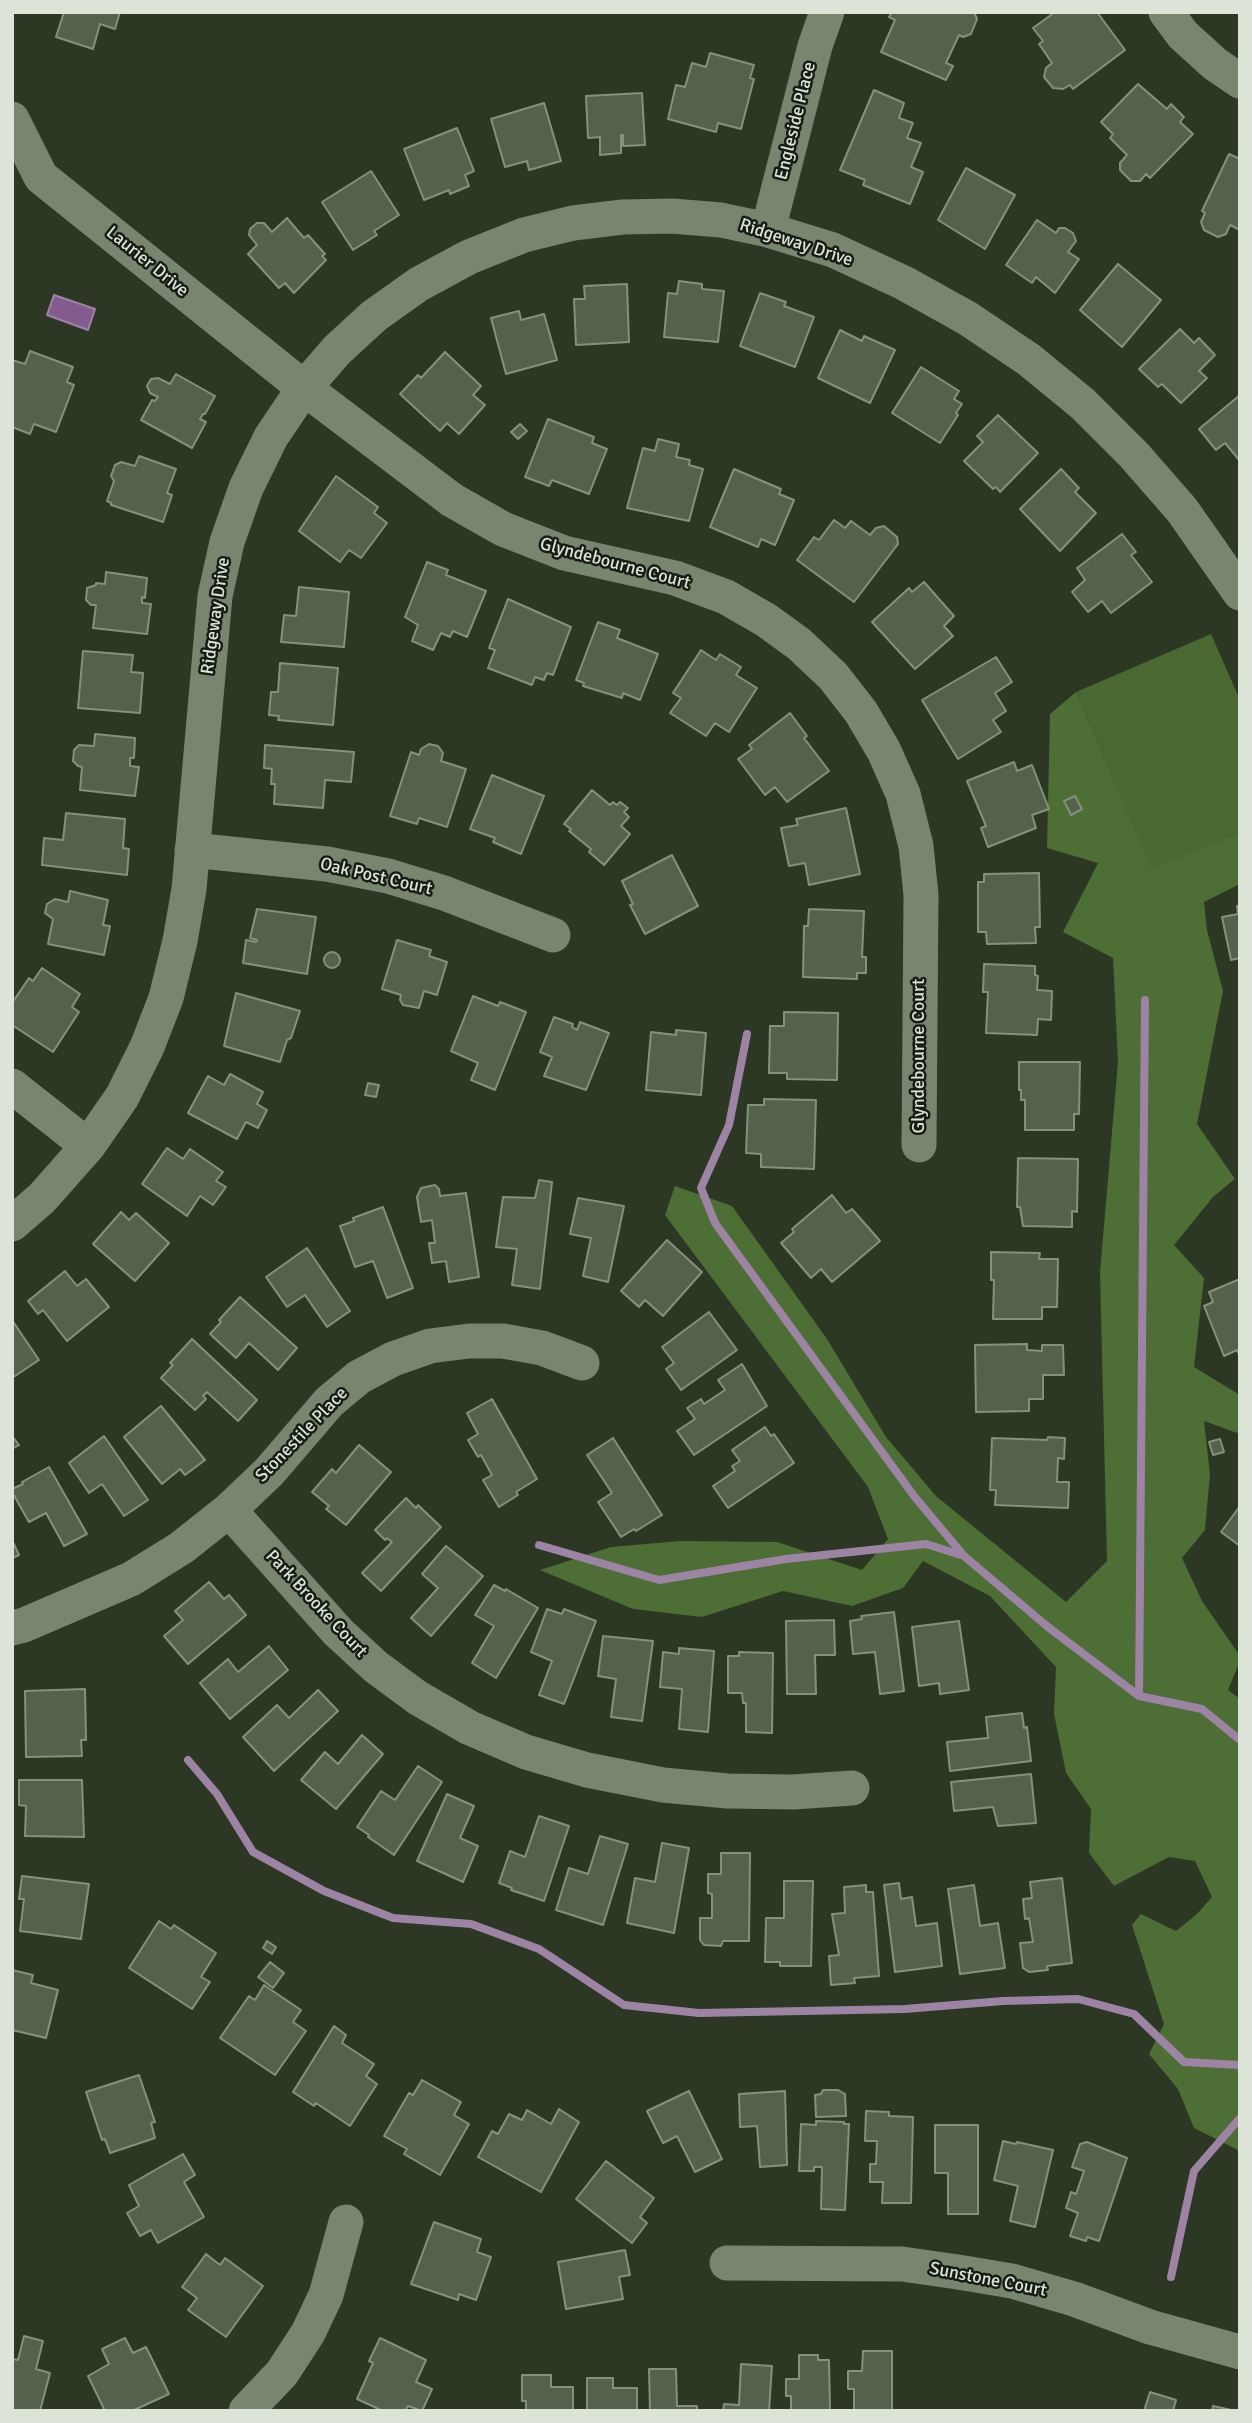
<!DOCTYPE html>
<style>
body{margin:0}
#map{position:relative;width:1252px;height:2423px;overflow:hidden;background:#2c3724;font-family:Signika,sans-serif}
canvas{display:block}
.frame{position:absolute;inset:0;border:14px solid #dce3d7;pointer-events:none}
</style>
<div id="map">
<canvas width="1252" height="2423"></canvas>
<div class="frame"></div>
</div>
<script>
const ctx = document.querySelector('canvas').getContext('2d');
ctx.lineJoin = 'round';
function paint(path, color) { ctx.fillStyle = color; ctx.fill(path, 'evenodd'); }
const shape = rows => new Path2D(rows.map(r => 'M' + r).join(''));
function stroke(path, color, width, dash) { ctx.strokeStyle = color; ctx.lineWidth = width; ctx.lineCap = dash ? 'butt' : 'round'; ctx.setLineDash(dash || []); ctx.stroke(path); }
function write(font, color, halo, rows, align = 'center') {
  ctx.font = font + ' Signika,sans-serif'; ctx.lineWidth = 5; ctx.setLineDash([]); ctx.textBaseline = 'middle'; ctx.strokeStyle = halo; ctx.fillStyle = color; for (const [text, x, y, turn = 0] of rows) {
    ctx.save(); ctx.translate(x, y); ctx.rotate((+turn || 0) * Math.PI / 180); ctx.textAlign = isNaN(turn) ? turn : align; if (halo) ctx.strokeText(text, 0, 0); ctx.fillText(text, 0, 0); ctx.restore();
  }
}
paint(shape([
 [1211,634,1240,700,1240,832,1152,870,1076,692]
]), '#4a6832');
paint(shape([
 [1076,692,1152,869,1240,832,1240,884,1204,902,1207,930,1223,991,1197,1124,1235,1179,1213,1197,1174,1245,1204,1278,1194,1367,1240,1395,1240,1434,1204,1421,1210,1474,1205,1530,1182,1558,1202,1601,1240,1656,1240,1661,1228,1690,1240,1699,1240,2151,1194,2128,1178,2089,1149,2054,1164,2024,1132,1925,1141,1914,1176,1931,1197,1914,1212,1897,1195,1861,1169,1857,1114,1886,1089,1853,1091,1809,1066,1773,1054,1714,1056,1667,990,1596,923,1561,903,1588,852,1606,783,1591,702,1617,633,1609,540,1570,611,1547,680,1541,777,1542,862,1570,888,1539,868,1487,665,1215,675,1186,732,1206,827,1339,886,1437,936,1496,1066,1602,1107,1561,1100,1272,1118,1062,1113,958,1063,932,1098,863,1047,848,1050,714]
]), '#4d6e34');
const water = shape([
 [54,295,95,309,88,330,47,315,54,295]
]);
paint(water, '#845b8e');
stroke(water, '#9e84a4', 2);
stroke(shape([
 [747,1034,729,1125,701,1188,715,1223,914,1496,964,1556,1048,1627,1139,1696,1202,1709,1240,1740],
 [539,1545,659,1580,786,1559,926,1544,964,1556],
 [1139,1696,1145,1000],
 [188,1760,217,1794,253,1852,324,1891,393,1918,471,1924,539,1949,624,2005,699,2013,905,2009,1003,2001,1078,1999,1134,2014,1184,2062,1240,2065],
 [1171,2277,1194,2171,1240,2118]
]), '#9e84a4', 8);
const building = shape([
 [64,12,120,12,115,29,100,24,93,49,56,37,64,12],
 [892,12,974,12,977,19,971,34,963,37,959,35,946,63,953,66,946,80,881,52,895,20,889,17,892,12],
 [1055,12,1097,12,1125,50,1073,89,1070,85,1063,89,1053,88,1044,77,1046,68,1052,63,1039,44,1043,41,1033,28,1055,12],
 [710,53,754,65,750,78,754,79,741,129,718,123,716,132,668,119,676,85,685,87,692,63,706,67,710,53],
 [1138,84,1167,109,1171,104,1184,117,1180,122,1193,134,1150,178,1146,174,1140,181,1131,181,1120,170,1120,163,1127,155,1110,138,1113,134,1101,122,1138,84],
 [874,90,904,103,899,118,913,123,907,138,921,143,911,167,923,172,910,204,863,185,865,180,840,170,874,90],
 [642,93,645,145,623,146,623,135,621,135,621,153,600,155,600,137,588,138,586,96,642,93],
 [544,103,561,161,529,170,527,161,505,167,491,119,544,103],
 [457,128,474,171,465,175,469,186,450,194,449,190,424,200,404,149,457,128],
 [1229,154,1240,159,1240,230,1230,225,1226,234,1218,237,1204,230,1201,222,1205,213,1202,211,1229,154],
 [966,168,1015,195,985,249,938,220,966,168],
 [371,171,399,215,374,231,377,235,353,250,322,202,371,171],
 [287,218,304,238,308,235,325,254,322,256,326,260,294,293,285,283,279,288,248,254,257,245,249,235,250,229,257,223,264,223,272,232,287,218],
 [1037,220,1056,233,1059,228,1065,228,1073,233,1076,241,1068,252,1079,259,1055,293,1036,277,1032,283,1006,265,1037,220],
 [1118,264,1161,300,1122,347,1080,310,1118,264],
 [679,281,702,284,702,289,724,291,718,342,664,337,668,293,677,294,679,281],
 [627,284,629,342,576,345,574,299,585,299,584,286,627,284],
 [760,293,786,302,784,306,814,317,795,367,740,346,760,293],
 [519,311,521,320,544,314,557,360,506,374,491,318,519,311],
 [1180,329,1194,343,1199,338,1215,355,1199,371,1207,378,1181,403,1162,384,1158,387,1139,369,1180,329],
 [840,330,862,341,864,336,895,350,870,403,818,378,840,330],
 [30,351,73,367,67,382,74,385,56,432,34,424,30,434,12,427,12,360,25,364,30,351],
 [445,352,481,386,473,395,485,405,459,434,447,423,440,431,400,394,418,375,421,378,445,352],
 [921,367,959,391,954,399,962,404,956,413,958,415,940,443,892,413,921,367],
 [176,374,215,396,205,414,203,414,200,419,206,422,192,448,141,420,152,400,155,401,158,397,150,393,147,386,151,379,158,378,170,384,176,374],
 [1240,395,1240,461,1225,443,1216,450,1199,429,1240,395],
 [998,415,1038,453,1000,492,996,487,993,489,964,461,983,442,977,436,998,415],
 [548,419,594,437,592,443,607,449,589,494,552,480,549,486,525,477,548,419],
 [520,424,527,431,518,439,511,432,520,424],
 [658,439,679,444,676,457,690,460,689,465,703,469,689,521,627,508,643,448,655,451,658,439],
 [139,456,176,469,167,493,172,495,163,522,111,505,111,503,107,501,114,481,111,476,115,465,121,462,135,466,139,456],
 [734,469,781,489,779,494,794,500,775,545,761,539,758,547,710,527,734,469],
 [1061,469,1079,488,1075,492,1096,513,1060,551,1020,509,1061,469],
 [336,476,378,507,374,513,387,523,361,558,349,550,340,562,299,531,336,476],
 [834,520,845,528,851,521,870,535,876,528,884,526,897,537,898,544,854,602,797,560,814,537,819,540,834,520],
 [1122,534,1136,552,1131,555,1152,582,1111,613,1102,601,1088,612,1072,592,1085,580,1077,568,1122,534],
 [427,562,448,570,446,575,486,591,467,637,453,631,450,637,441,633,433,650,412,641,418,625,405,617,427,562],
 [106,572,147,578,145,598,142,597,142,603,151,604,147,634,93,628,96,605,91,605,86,600,87,588,96,585,96,583,105,584,106,572],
 [924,582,954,616,944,626,953,636,915,669,872,622,909,588,912,592,924,582],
 [299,587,349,592,344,647,281,642,284,615,296,616,299,587],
 [508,599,571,627,553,675,547,673,544,680,535,677,532,685,488,668,495,650,489,648,508,599],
 [598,622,620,630,617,638,658,654,640,700,623,693,622,698,583,686,584,683,576,680,598,622],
 [701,650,716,660,720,654,741,667,736,675,757,688,729,732,715,723,706,736,670,713,681,698,673,693,701,650],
 [83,651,133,655,131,672,143,673,140,713,78,708,83,651],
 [996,657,1012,682,995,693,1006,711,993,720,1001,732,958,759,922,700,996,657],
 [280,663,338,668,333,725,278,720,279,716,269,715,271,692,278,692,280,663],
 [790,713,807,736,804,738,829,771,787,802,775,787,765,795,738,759,752,749,749,745,790,713],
 [95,734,135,738,134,758,130,758,130,766,139,767,135,796,80,790,82,767,78,766,73,761,74,750,79,745,94,746,95,734],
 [429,744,438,746,443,753,441,761,466,769,447,827,419,818,417,824,390,816,411,752,419,755,421,749,429,744],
 [265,745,354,752,351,782,325,780,323,808,274,804,275,784,271,784,272,769,264,768,265,745],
 [1014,762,1017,771,1032,765,1049,809,1032,815,1036,828,988,847,981,828,986,826,967,781,1014,762],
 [492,775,544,796,521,854,493,842,495,838,470,829,492,775],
 [592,790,610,805,613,802,617,805,620,802,628,808,624,812,629,817,621,826,630,834,604,865,589,852,591,849,569,831,571,829,564,824,592,790],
 [1075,796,1082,809,1071,815,1064,801,1075,796],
 [846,808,860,874,809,885,805,863,789,866,781,828,798,825,796,819,846,808],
 [66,813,125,819,123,848,129,849,127,875,42,865,44,838,63,840,66,813],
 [672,855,698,906,645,934,630,905,633,904,622,881,672,855],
 [1039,873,1040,927,1035,927,1036,943,987,944,986,932,978,932,978,882,984,882,984,874,1039,873],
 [70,891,108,900,103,925,110,926,104,955,48,944,53,919,45,913,47,904,55,899,68,902,70,891],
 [1237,906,1240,906,1240,958,1231,960,1222,917,1238,914,1237,906],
 [257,909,316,917,307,974,243,963,246,940,256,942,257,940,250,938,257,909],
 [809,909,864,911,862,957,866,957,866,973,857,973,857,979,803,977,804,926,808,926,809,909],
 [397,940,431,950,429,956,447,962,437,995,424,991,419,1008,403,1005,400,1000,401,995,382,989,397,940],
 '324 960a8 8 0 1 1 16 0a8 8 0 1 1-16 0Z',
 [984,964,1035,966,1035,975,1038,976,1037,990,1052,991,1051,1020,1038,1019,1037,1035,986,1033,988,992,983,992,984,964],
 [42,968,80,994,72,1007,79,1012,53,1052,12,1025,12,1003,29,978,33,981,42,968],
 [236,993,300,1011,291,1038,287,1040,280,1062,224,1046,236,993],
 [473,996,498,1006,500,1002,526,1012,495,1090,471,1080,478,1063,451,1051,473,996],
 [784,1012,838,1013,837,1080,787,1079,787,1073,769,1073,770,1026,784,1026,784,1012],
 [554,1017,573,1024,572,1027,577,1030,580,1022,609,1033,586,1090,544,1076,552,1057,540,1052,554,1017],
 [676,1030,706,1033,701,1095,646,1090,651,1032,676,1035,676,1030],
 [1019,1062,1080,1062,1079,1114,1074,1114,1074,1130,1025,1130,1025,1100,1021,1100,1021,1090,1019,1090,1019,1062],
 [230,1074,263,1092,257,1104,267,1110,258,1128,246,1122,237,1139,188,1113,208,1076,224,1085,230,1074],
 [368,1083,379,1085,376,1097,365,1095,368,1083],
 [764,1099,816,1100,814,1169,761,1167,761,1154,746,1153,748,1105,764,1105,764,1099],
 [167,1148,183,1159,190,1149,223,1172,216,1181,226,1187,213,1205,200,1196,187,1216,142,1184,167,1148],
 [1018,1158,1078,1159,1077,1212,1072,1211,1072,1227,1023,1226,1020,1207,1017,1207,1018,1158],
 [539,1180,552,1182,540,1289,512,1285,517,1249,496,1247,503,1197,535,1198,539,1180],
 [435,1185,439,1189,440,1196,466,1193,479,1277,449,1282,446,1261,432,1263,429,1243,435,1243,432,1220,421,1222,417,1197,421,1188,435,1185],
 [832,1195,846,1213,852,1209,880,1241,832,1282,821,1269,811,1278,781,1243,794,1232,792,1229,832,1195],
 [578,1198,624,1206,608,1282,583,1276,591,1238,570,1234,578,1198],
 [383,1207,413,1288,387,1298,373,1261,355,1267,340,1226,354,1221,353,1218,383,1207],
 [121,1212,129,1220,136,1213,169,1243,135,1281,93,1244,121,1212],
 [667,1240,702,1272,663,1316,645,1300,639,1307,621,1291,667,1240],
 [307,1248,350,1311,327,1327,305,1295,287,1307,266,1277,307,1248],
 [991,1252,1040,1253,1039,1259,1058,1259,1057,1307,1042,1307,1042,1319,993,1319,994,1280,991,1280,991,1252],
 [65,1271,77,1286,86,1279,109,1307,67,1341,43,1310,38,1314,28,1301,65,1271],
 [1240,1279,1240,1356,1237,1350,1224,1356,1204,1306,1213,1302,1209,1292,1240,1279],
 [240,1297,297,1348,278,1370,249,1343,236,1358,210,1334,221,1322,219,1320,240,1297],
 [709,1312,737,1350,681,1390,666,1369,674,1363,662,1347,709,1312],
 [12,1320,39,1360,12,1378,12,1320],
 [192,1339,257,1400,238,1421,207,1392,203,1396,206,1399,195,1410,161,1378,173,1365,170,1363,192,1339],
 [1027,1344,1027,1350,1042,1351,1042,1345,1063,1345,1064,1375,1043,1375,1043,1399,1029,1399,1029,1411,976,1412,975,1345,1027,1344],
 [742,1364,767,1406,694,1455,677,1431,695,1419,687,1408,701,1399,704,1404,725,1390,718,1380,742,1364],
 [492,1399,537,1479,516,1492,518,1495,499,1507,483,1480,492,1475,481,1455,478,1457,468,1440,478,1434,467,1413,492,1399],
 [161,1406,205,1460,185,1475,180,1469,162,1484,124,1437,161,1406],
 [765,1427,771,1436,774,1434,794,1463,728,1508,713,1486,735,1471,732,1466,740,1461,732,1450,765,1427],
 [12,1436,19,1445,12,1449,12,1436],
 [104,1436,148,1500,124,1516,102,1484,89,1493,69,1463,104,1436],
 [1048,1437,1065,1438,1064,1459,1058,1458,1057,1482,1069,1482,1068,1508,995,1505,996,1490,990,1490,992,1438,1047,1440,1048,1437],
 [613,1438,662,1515,636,1531,634,1529,621,1537,598,1502,612,1493,587,1455,613,1438],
 [1220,1439,1224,1452,1213,1455,1209,1442,1220,1439],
 [359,1445,391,1472,346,1525,326,1509,329,1506,312,1492,332,1469,336,1473,359,1445],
 [49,1467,87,1534,64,1546,46,1513,29,1522,12,1492,12,1489,23,1484,22,1482,49,1467],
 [406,1498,416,1508,418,1505,441,1527,381,1591,362,1573,392,1542,387,1538,385,1540,375,1530,406,1498],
 [1240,1506,1240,1546,1221,1532,1240,1506],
 [12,1540,19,1555,12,1558,12,1540],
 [446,1546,483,1576,431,1636,411,1618,438,1588,422,1574,446,1546],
 [209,1582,224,1599,229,1595,246,1615,188,1664,164,1636,183,1620,175,1611,209,1582],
 [494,1585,505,1591,506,1589,538,1608,496,1678,472,1663,494,1626,475,1615,494,1585],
 [547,1609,562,1614,564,1609,596,1621,564,1704,539,1695,552,1661,531,1652,547,1609],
 [894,1612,904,1691,880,1694,875,1652,853,1654,850,1621,862,1619,861,1616,894,1612],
 [834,1620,835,1655,815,1655,816,1694,787,1694,786,1621,834,1620],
 [959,1621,969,1690,940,1694,939,1683,919,1686,912,1627,959,1621],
 [603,1636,653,1641,642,1721,611,1717,616,1679,598,1676,603,1636],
 [269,1646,288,1670,230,1719,200,1683,228,1659,238,1672,269,1646],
 [679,1648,714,1651,708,1732,679,1729,682,1689,660,1687,663,1652,679,1654,679,1648],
 [739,1652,773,1653,772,1733,746,1732,746,1703,743,1703,742,1693,728,1693,728,1656,739,1656,739,1652],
 [85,1689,86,1740,81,1740,82,1756,26,1757,25,1691,85,1689],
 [318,1690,338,1711,274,1771,243,1737,277,1705,289,1718,318,1690],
 [1022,1713,1024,1728,1027,1727,1031,1761,950,1771,947,1742,988,1738,986,1717,1022,1713],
 [362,1735,383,1754,336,1809,301,1780,325,1752,338,1764,362,1735],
 [418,1766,442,1782,394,1855,368,1837,369,1835,357,1827,381,1791,395,1800,418,1766],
 [1031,1774,1036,1823,998,1826,993,1807,954,1811,951,1782,1031,1774],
 [19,1780,82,1780,84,1837,25,1836,26,1806,19,1805,19,1780],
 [447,1794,474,1806,460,1838,478,1846,463,1882,417,1861,447,1794],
 [539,1816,569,1826,544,1901,511,1890,512,1888,499,1883,510,1851,525,1857,539,1816],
 [600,1836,628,1844,603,1925,556,1910,569,1868,588,1874,600,1836],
 [662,1843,689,1848,674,1933,627,1923,635,1878,655,1882,662,1843],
 [721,1853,750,1853,749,1941,723,1941,721,1946,704,1945,700,1940,700,1918,712,1918,712,1894,708,1893,708,1874,721,1874,721,1853],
 [22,1876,89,1884,81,1939,20,1931,24,1899,19,1899,22,1876],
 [1062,1878,1072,1963,1047,1966,1048,1970,1029,1972,1023,1968,1020,1943,1033,1942,1029,1918,1025,1919,1023,1899,1032,1898,1030,1882,1062,1878],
 [784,1881,813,1881,811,1966,780,1966,780,1962,765,1962,766,1918,784,1918,784,1881],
 [899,1883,901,1899,912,1897,916,1926,937,1923,942,1966,895,1972,884,1885,899,1883],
 [866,1885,866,1892,873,1892,879,1976,854,1978,855,1983,831,1985,829,1956,839,1955,832,1914,845,1913,844,1887,866,1885],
 [974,1885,980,1926,998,1923,1005,1968,960,1974,948,1889,974,1885],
 [159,1921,171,1929,174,1925,216,1953,201,1977,210,1982,192,2009,129,1968,159,1921],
 [267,1941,276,1947,272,1954,263,1948,267,1941],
 [270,1962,284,1973,273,1988,258,1977,270,1962],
 [12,1970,33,1975,31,1983,58,1990,46,2038,12,2030,12,1970],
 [264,1985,301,2010,293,2022,306,2031,275,2075,220,2038,249,1996,255,2000,264,1985],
 [334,2026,346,2035,342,2043,374,2064,366,2076,377,2084,350,2126,316,2103,314,2106,293,2092,334,2026],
 [139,2075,155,2122,151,2123,155,2138,110,2153,105,2139,102,2140,86,2092,139,2075],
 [422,2080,461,2102,454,2115,469,2124,440,2175,404,2154,407,2149,384,2136,409,2093,413,2095,422,2080],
 [823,2090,838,2090,845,2094,846,2116,816,2117,815,2095,821,2094,823,2090],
 [689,2091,722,2159,695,2172,677,2136,663,2143,647,2111,689,2091],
 [785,2091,787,2165,760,2167,757,2126,740,2127,739,2094,785,2091],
 [559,2109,579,2122,541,2192,478,2157,492,2131,498,2134,509,2114,522,2120,527,2110,551,2124,559,2109],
 [866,2111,889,2112,889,2116,913,2117,911,2203,882,2203,883,2182,870,2182,870,2164,876,2164,877,2141,865,2141,866,2111],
 [816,2121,844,2122,844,2124,849,2124,845,2210,821,2209,822,2167,814,2167,814,2171,799,2171,801,2124,816,2125,816,2121],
 [935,2125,978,2125,978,2214,948,2214,948,2173,935,2173,935,2125],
 [1003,2141,1016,2144,1017,2142,1053,2150,1035,2227,1010,2221,1018,2186,994,2180,1003,2141],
 [1087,2142,1127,2158,1099,2241,1087,2237,1086,2241,1070,2236,1078,2213,1066,2208,1071,2192,1076,2194,1084,2171,1072,2167,1080,2144,1087,2142],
 [183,2154,195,2175,184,2182,204,2217,158,2243,151,2230,140,2236,127,2213,139,2206,129,2185,183,2154],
 [606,2161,654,2198,640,2217,647,2223,632,2243,576,2199,606,2161],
 [434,2222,481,2239,477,2252,491,2257,476,2300,459,2294,458,2300,411,2284,434,2222],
 [625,2250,630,2275,619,2277,623,2299,566,2309,558,2262,625,2250],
 [206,2254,220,2265,225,2258,263,2286,226,2337,188,2310,197,2298,182,2287,206,2254],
 [24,2336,43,2341,36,2369,50,2373,40,2411,12,2411,12,2359,18,2360,24,2336],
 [125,2338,133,2353,146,2347,169,2394,132,2411,105,2411,88,2376,109,2364,102,2349,125,2338],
 [380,2338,426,2360,416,2382,432,2389,422,2411,408,2406,405,2411,383,2411,357,2399,373,2363,369,2361,380,2338],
 [863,2351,892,2351,892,2411,854,2411,854,2389,848,2389,848,2371,862,2371,863,2351],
 [799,2355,818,2355,818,2360,829,2360,830,2411,791,2411,791,2396,786,2396,786,2379,799,2379,799,2355],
 [741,2364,772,2366,769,2411,723,2411,724,2404,739,2405,741,2364],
 [649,2369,676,2369,677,2406,697,2406,697,2411,650,2411,649,2369],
 [522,2375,551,2375,551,2387,573,2387,573,2411,526,2411,526,2401,522,2401,522,2375],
 [587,2378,613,2378,613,2388,637,2388,637,2411,587,2411,587,2378],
 [1150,2392,1176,2400,1173,2411,1144,2411,1150,2392],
 [1213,2406,1236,2411,1212,2411,1213,2406]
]);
paint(building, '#54614c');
stroke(building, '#84927b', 2);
stroke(shape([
 [1166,12,1183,35,1215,64,1240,81],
 [12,119,41,177,304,388,452,500,503,529,564,553,675,578,726,597,766,620,799,644,833,676,861,712,884,751,903,794,916,846,921,895,919,1145],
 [768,230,815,46,827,12],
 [192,850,327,864,388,876,444,893,553,935],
 [12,1086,88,1146],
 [12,1224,42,1198,88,1146,122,1097,147,1047,166,998,180,941,189,889,215,596,227,542,246,488,271,437,304,388,337,350,374,316,419,284,469,257,524,235,573,223,623,217,672,216,721,220,768,230,833,250,904,283,967,318,1028,359,1083,404,1134,455,1182,510,1240,593],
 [229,1510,338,1632,376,1667,418,1698,470,1728,526,1752,587,1770,663,1785,728,1791,793,1792,852,1788],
 [12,1628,24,1625,131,1579,181,1548,229,1510,269,1472,329,1402,359,1377,393,1359,430,1346,469,1341,503,1341,542,1348,582,1363],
 [727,2263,902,2264,958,2272,1012,2281,1074,2299,1150,2327,1240,2352],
 [246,2411,282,2373,308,2333,326,2295,346,2222]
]), '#78856f', 35);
write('18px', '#dce3d7', '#171d14', [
 ["Engleside Place",796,121,-76],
 ["Ridgeway Drive",796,243,18],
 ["Laurier Drive",147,262,39],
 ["Glyndebourne Court",615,564,15],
 ["Ridgeway Drive",216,616,-82],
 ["Oak Post Court",376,877,13],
 ["Glyndebourne Court",919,1056,-90],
 ["Stonestile Place",302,1435,-46],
 ["Park Brooke Court",316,1604,47],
 ["Sunstone Court",988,2280,11]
]);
</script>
